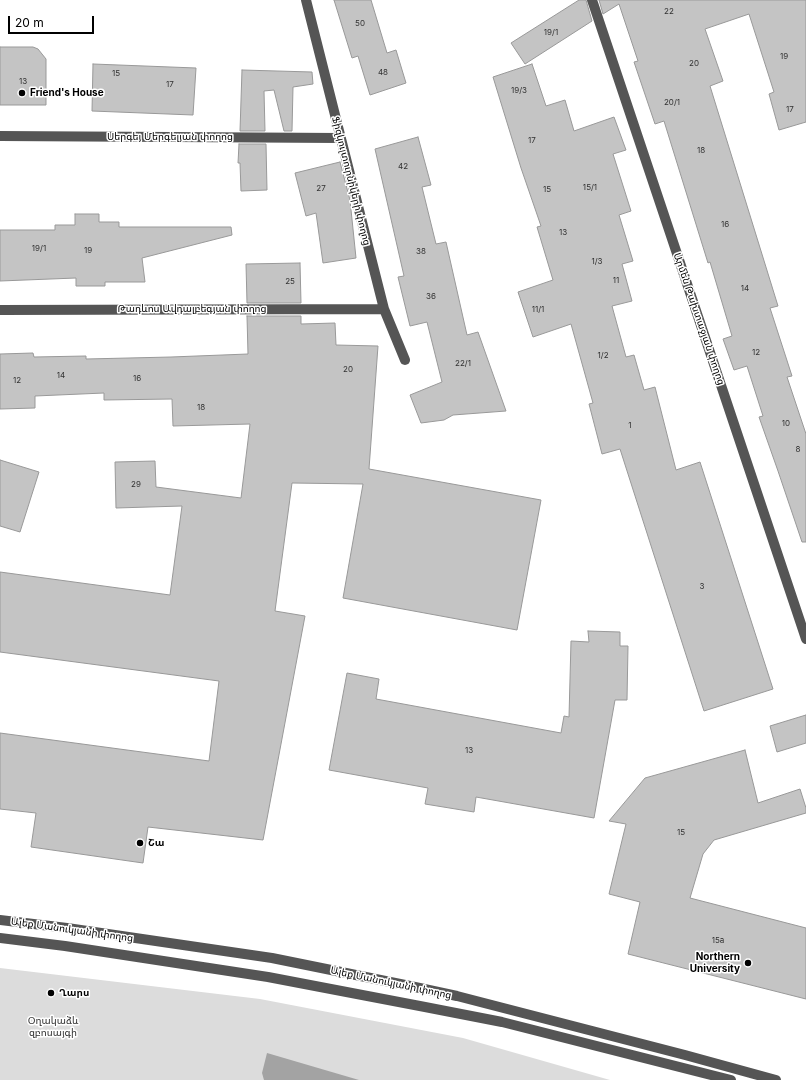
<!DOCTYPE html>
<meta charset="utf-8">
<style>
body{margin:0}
#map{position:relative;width:806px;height:1080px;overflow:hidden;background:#fff;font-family:Inter,sans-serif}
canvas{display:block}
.scale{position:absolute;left:8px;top:16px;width:86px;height:18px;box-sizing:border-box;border:2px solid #000;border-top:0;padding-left:5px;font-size:12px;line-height:14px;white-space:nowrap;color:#000;-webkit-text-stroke:3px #fff;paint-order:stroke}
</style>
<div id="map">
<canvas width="806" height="1080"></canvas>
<div class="scale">20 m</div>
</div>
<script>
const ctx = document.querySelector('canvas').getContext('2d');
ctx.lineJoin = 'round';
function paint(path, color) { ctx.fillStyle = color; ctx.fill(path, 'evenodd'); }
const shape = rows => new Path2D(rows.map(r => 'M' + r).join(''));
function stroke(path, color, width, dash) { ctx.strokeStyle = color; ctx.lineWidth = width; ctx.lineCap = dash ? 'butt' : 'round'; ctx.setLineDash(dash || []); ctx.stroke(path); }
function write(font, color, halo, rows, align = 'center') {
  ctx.font = font + ' Inter,"Noto Sans Armenian",sans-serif'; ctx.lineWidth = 3; ctx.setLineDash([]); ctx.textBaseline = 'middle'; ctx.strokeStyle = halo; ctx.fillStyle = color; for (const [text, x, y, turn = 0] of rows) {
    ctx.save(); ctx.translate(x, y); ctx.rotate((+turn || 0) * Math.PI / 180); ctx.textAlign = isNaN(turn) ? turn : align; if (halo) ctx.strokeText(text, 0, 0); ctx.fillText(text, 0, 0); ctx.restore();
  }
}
paint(shape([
 [0,968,260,999,463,1038,610,1080,0,1080]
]), '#dcdcdc');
paint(shape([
 [267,1053,359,1080,264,1080,262,1073]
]), '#a3a3a3');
const building = shape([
 [334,0,371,0,387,53,396,50,406,83,370,95,358,56,352,58,334,0],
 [579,0,586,0,592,21,525,64,511,43,579,0],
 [599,0,806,0,806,122,779,130,769,94,774,92,749,14,705,29,723,81,710,86,778,306,770,308,792,376,787,377,806,434,806,542,802,542,778,471,759,417,763,416,747,366,734,370,723,339,732,336,710,262,708,263,664,121,655,124,634,62,638,61,619,4,603,14,599,0],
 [0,47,33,47,38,49,46,59,46,105,0,105,0,47],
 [93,64,196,68,193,115,92,111,93,64],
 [532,64,546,106,565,100,574,131,614,117,626,150,613,154,631,211,619,215,633,261,622,264,632,301,612,306,626,357,634,355,644,390,655,387,676,470,700,462,773,689,704,711,620,449,602,454,589,404,593,403,571,324,533,337,518,292,553,280,537,227,541,226,521,168,493,77,532,64],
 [242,70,312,72,313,84,293,87,292,131,284,131,274,90,264,91,265,131,240,131,242,70],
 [418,137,431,185,422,187,436,244,446,242,467,335,478,332,506,411,453,415,444,420,421,423,410,395,442,382,427,322,410,326,398,277,404,276,375,149,418,137],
 [239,144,266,144,267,190,241,191,240,163,238,163,239,144],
 [340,162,350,200,356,258,323,263,316,213,306,216,295,173,340,162],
 [75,214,99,214,99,222,119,222,119,227,231,227,232,235,142,258,145,282,105,282,105,286,76,286,76,278,0,281,0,230,55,230,55,225,75,225,75,214],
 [300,263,301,303,247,303,246,264,300,263],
 [247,316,301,316,301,324,335,323,336,345,378,346,369,469,541,500,517,630,343,598,363,484,292,483,275,611,305,616,263,840,148,827,143,863,31,847,36,813,0,809,0,733,209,761,219,681,0,652,0,572,170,595,182,506,116,508,115,462,155,461,156,487,241,498,250,424,173,426,172,399,104,400,104,393,35,396,35,408,0,409,0,354,33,353,34,357,86,356,86,359,171,357,248,354,247,316],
 [0,460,39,472,20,532,0,526,0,460],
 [588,631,620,632,620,646,628,646,627,700,615,700,594,818,476,797,474,812,425,804,428,788,329,770,347,673,379,679,376,699,561,733,564,716,569,717,571,641,589,642,588,631],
 [806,715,806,743,777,752,770,726,806,715],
 [745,750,758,803,800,789,806,808,806,813,714,840,703,854,690,898,806,928,806,999,628,954,640,902,609,894,626,824,609,821,645,778,745,750]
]);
paint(building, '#c4c4c4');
stroke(building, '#999', 1);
stroke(shape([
 [306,0,384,309,405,360],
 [592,0,806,639],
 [0,136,340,138],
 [0,310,384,309],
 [0,920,67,928,272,958,415,987,457,996,685,1055,776,1080],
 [0,938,65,946,268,977,425,1007,502,1022,731,1080]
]), '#555', 10);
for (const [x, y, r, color] of [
 [22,93,4,"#000"],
 [140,843,4,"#000"],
 [748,963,4,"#000"],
 [51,993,4,"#000"]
]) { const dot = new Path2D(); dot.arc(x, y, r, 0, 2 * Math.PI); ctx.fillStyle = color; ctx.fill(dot); stroke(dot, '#fff', 1.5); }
write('8px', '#313131', null, [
 ["22",669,12],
 ["50",360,24],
 ["19/1",551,33],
 ["19",784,57],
 ["20",694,64],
 ["48",383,73],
 ["15",116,74],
 ["13",23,82],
 ["17",170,85],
 ["19/3",519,91],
 ["20/1",672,103],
 ["17",790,110],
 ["17",532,141],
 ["18",701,151],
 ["42",403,167],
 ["15/1",590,188],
 ["27",321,189],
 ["15",547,190],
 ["16",725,225],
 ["13",563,233],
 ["19/1",39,249],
 ["19",88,251],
 ["38",421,252],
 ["1/3",597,262],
 ["11",616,281],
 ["25",290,282],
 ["14",745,289],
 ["36",431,297],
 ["11/1",538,310],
 ["12",756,353],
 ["1/2",603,356],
 ["22/1",463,364],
 ["20",348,370],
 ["14",61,376],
 ["16",137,379],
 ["12",17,381],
 ["18",201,408],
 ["10",786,424],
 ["1",630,426],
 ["8",798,450],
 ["29",136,485],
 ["3",702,587],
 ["13",469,751],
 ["15",681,833],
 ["15a",718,941]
]);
write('bold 10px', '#000', '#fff', [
 ["Friend's House",30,93],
 ["Շա",148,843],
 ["Northern",740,957,"right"],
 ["University",740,969,"right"],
 ["Ղարս",59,993]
], 'left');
write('10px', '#000', '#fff', [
 ["Սերգեյ Մերգելյան փողոց",170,137],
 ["Ֆիզկուլտուրնիկերի փողոց",351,181,76],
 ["Թադևոս Ավդալբեգյան փողոց",192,309],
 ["Արմեն Թախտաջյան փողոց",699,319,71],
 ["Ալեք Մանուկյանի փողոց",72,930,8],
 ["Ալեք Մանուկյանի փողոց",391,983,12]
]);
write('10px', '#333', '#fff', [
 ["Օղակաձև",53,1021],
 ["զբոսայգի",53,1033]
]);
</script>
